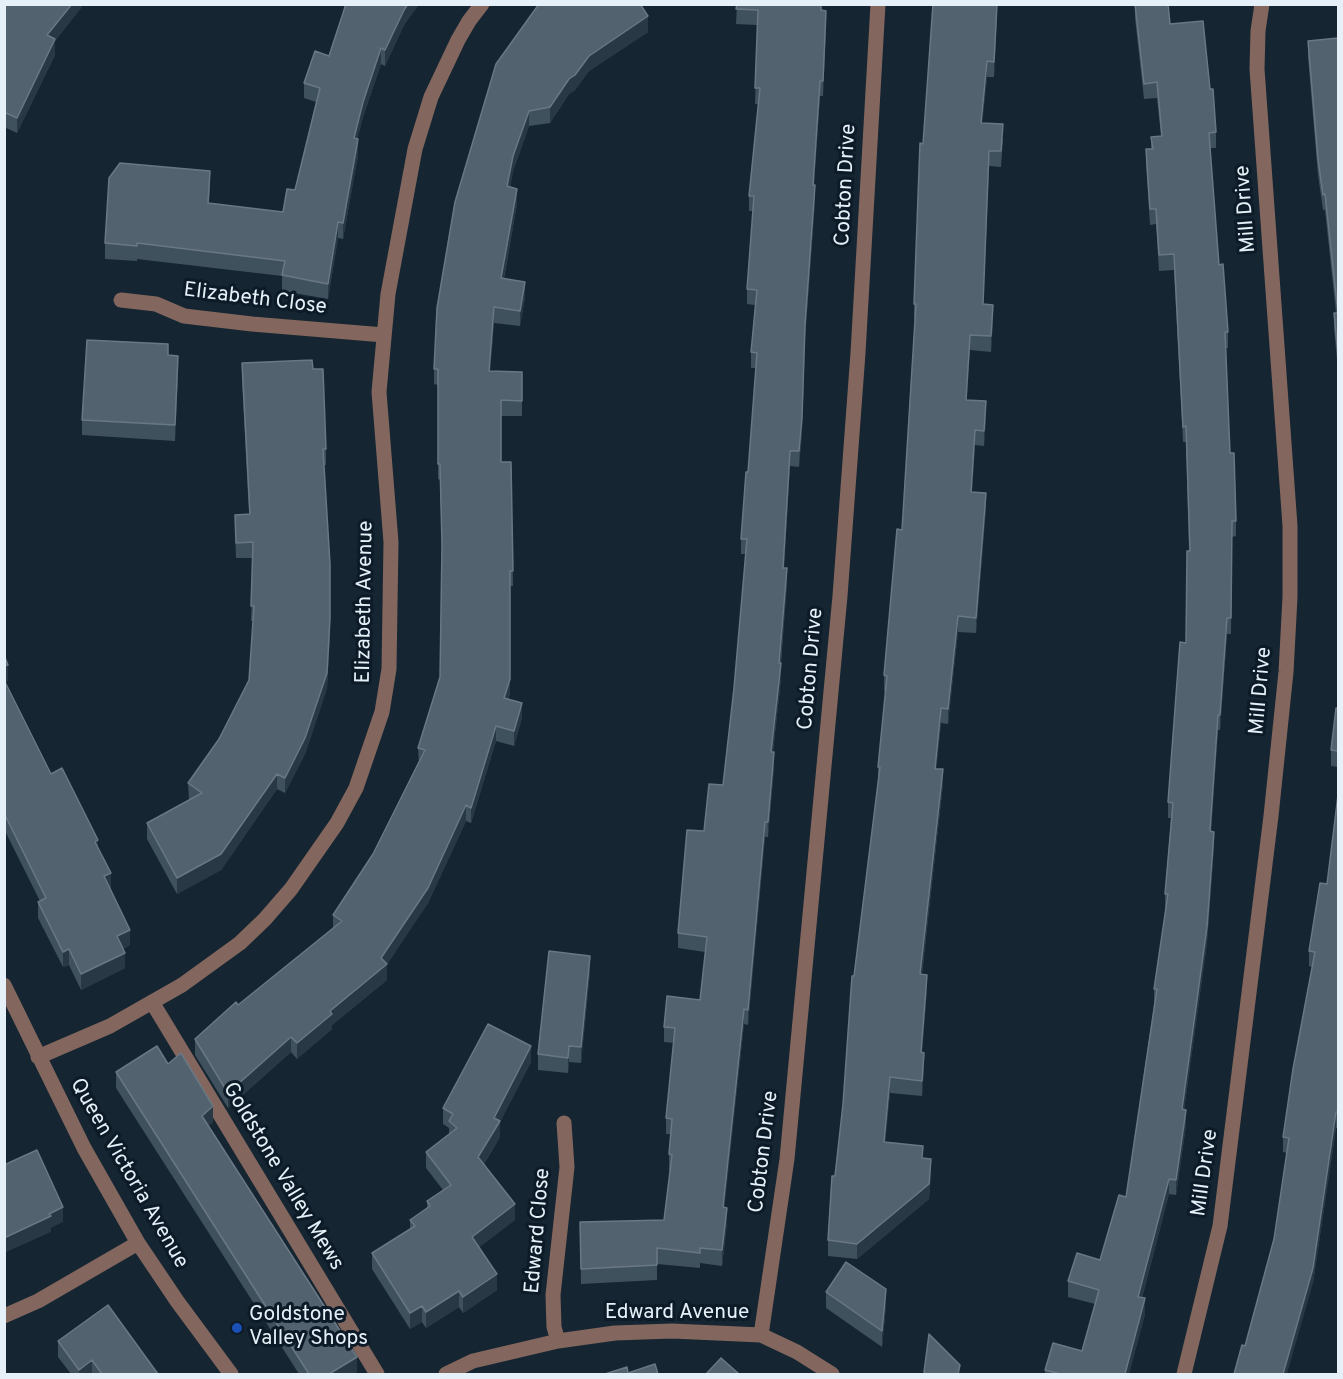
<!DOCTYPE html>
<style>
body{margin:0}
#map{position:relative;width:1343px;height:1379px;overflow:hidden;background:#152531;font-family:Overpass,sans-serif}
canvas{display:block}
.frame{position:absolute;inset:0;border:6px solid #e5f0f8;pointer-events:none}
</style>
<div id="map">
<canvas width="1343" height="1379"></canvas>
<div class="frame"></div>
</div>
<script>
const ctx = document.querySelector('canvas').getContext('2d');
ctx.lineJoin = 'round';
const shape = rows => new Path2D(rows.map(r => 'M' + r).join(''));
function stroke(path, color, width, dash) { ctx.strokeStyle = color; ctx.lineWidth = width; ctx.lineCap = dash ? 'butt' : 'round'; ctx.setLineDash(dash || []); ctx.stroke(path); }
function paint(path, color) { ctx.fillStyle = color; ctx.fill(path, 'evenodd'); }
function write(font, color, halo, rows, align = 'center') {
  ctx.font = font + ' Overpass,sans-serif'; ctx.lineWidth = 6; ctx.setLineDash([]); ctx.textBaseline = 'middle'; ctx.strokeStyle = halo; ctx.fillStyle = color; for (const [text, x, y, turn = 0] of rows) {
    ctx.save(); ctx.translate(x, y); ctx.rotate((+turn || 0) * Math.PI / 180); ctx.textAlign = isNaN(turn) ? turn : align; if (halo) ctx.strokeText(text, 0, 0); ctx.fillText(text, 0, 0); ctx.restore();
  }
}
stroke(shape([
 [121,300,156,304,184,316,252,324,384,335],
 [4,985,84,1148,138,1243,177,1301,231,1374],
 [152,1002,377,1374],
 [38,1057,110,1026,182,985,240,943,265,919,291,889,337,823,356,788,382,712,389,669,391,542,379,392,388,294,415,149,431,97,458,40,469,21,482,4],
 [4,1316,38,1301,138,1243],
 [761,1335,787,1159,840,596,858,353,878,4],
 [558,1341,554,1327,553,1295,567,1167,564,1123],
 [446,1374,473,1361,558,1341,615,1333,672,1331,761,1335,797,1352,832,1374],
 [1184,1374,1220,1226,1271,816,1286,672,1290,597,1290,526,1257,69,1258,31,1262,4]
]), '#83675e', 15);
paint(shape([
 [4,4,84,4,55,41,55,55,17,133,4,127],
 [344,4,419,4,404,25,385,66,381,64,363,117,357,139,358,155,343,239,338,238,328,299,282,291,282,276,137,259,137,261,105,259,105,243,210,186,209,203,283,212,295,190,316,102,304,98,304,83,329,56,344,12],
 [737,4,821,10,826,26,823,96,820,96,814,185,815,201,805,340,802,433,799,467,790,466,784,568,787,583,781,663,781,679,773,752,774,768,768,837,765,837,748,1025,744,1024,724,1207,727,1223,722,1266,700,1263,700,1268,657,1264,657,1280,581,1284,580,1222,664,1220,670,1170,669,1170,669,1154,671,1134,666,1134,666,1118,674,1043,664,1042,664,1027,700,1000,705,952,678,948,678,933,704,831,723,785,734,688,746,554,741,554,741,539,748,472,756,368,751,368,751,352,755,305,747,304,747,289,753,211,749,211,749,196,758,104,755,104,757,25,736,24],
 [1135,4,1170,24,1210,89,1216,132,1216,148,1210,148,1219,265,1228,332,1228,348,1226,348,1230,453,1236,521,1236,536,1232,537,1231,634,1227,634,1220,730,1218,730,1211,832,1214,847,1207,943,1184,1110,1186,1125,1176,1195,1169,1194,1142,1298,1145,1314,1129,1374,1045,1374,1045,1370,1082,1351,1095,1304,1068,1297,1068,1281,1100,1260,1126,1197,1154,1004,1154,989,1166,910,1165,910,1165,894,1171,818,1168,818,1168,802,1186,643,1189,551,1186,442,1183,442,1174,270,1159,271,1156,224,1150,225,1146,165,1146,149,1151,149,1151,137,1161,136,1157,98,1144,99,1135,18],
 [642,8,648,32,589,71,575,90,569,94,550,123,529,126,513,171,510,187,517,204,504,279,525,297,520,326,494,323,490,371,522,372,522,416,501,416,501,462,511,462,513,586,510,586,510,694,508,699,522,718,514,746,496,741,471,823,466,821,428,903,387,964,387,980,332,1025,332,1029,297,1059,291,1052,228,1108,195,1055,195,1039,333,929,333,915,373,854,419,764,418,748,440,677,442,555,440,480,438,479,438,385,434,384,434,369,496,64],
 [997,13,994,77,987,77,982,123,1003,139,1001,167,989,166,983,304,993,320,991,352,970,350,966,400,986,416,984,446,975,445,972,492,986,508,976,633,958,632,948,724,941,723,936,769,943,784,922,974,927,990,922,1052,924,1068,922,1096,890,1093,885,1142,923,1158,931,1174,929,1199,857,1259,828,1256,828,1240,843,1104,854,976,878,782,878,767,886,691,884,691,884,675,902,530,915,319,914,319,914,304,923,144],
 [1338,38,1338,371,1334,328,1334,313,1336,313,1325,210,1323,210,1318,175,1308,57,1308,41],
 [168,356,178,372,175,441,82,435,82,420],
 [242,363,313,369,326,449,326,465,324,465,330,634,327,688,305,754,285,793,277,789,221,870,177,894,147,839,147,823,189,800,188,783,219,739,249,680,253,621,251,621,253,558,236,558,235,531,235,515,249,514,242,379],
 [4,655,8,681,5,682,51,774,98,850,110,889,130,945,123,949,125,968,81,990,69,965,63,967,38,918,38,902,40,901,4,829],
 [1338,709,1338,767,1331,766,1331,750],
 [1338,795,1338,1128,1336,1128,1313,1283,1245,1346,1274,1239,1287,1153,1283,1152,1283,1137,1312,967,1309,966,1309,951,1327,884],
 [590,972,581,1063,569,1062,568,1073,538,1070,538,1054],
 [531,1062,500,1122,500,1137,484,1164,515,1220,479,1247,497,1290,463,1313,459,1307,426,1328,422,1322,410,1329,372,1269,372,1253,410,1229,410,1220,427,1209,427,1201,443,1190,426,1168,426,1152,449,1134,449,1128,443,1124,443,1108],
 [168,1064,213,1122,208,1126,357,1372,353,1374,299,1374,116,1088,116,1072],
 [826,1292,886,1305,882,1347,826,1308],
 [58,1341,158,1374,71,1374,58,1357]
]), '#40515e');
paint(shape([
 [72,4,84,4,55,41,55,55,17,133,17,118,47,35],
 [408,4,419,4,404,25,385,66,385,50,404,10],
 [997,4,997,13,994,77,994,62],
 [826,11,826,26,823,96,823,81],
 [648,16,648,32,589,71,575,90,569,94,550,123,550,107,569,79,589,56],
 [381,48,381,64,363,117,354,154,354,138,363,102],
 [987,61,987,77,981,138,981,123],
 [820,81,820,96,813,201,813,185],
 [529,111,529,126,513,171,507,202,507,186,513,156],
 [358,139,358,155,343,239,343,223],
 [989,151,989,166,983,319,983,304],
 [815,185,815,201,805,340,802,433,799,467,805,325],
 [517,189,517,204,501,293,501,278],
 [338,222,338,238,328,299,328,284],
 [525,282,525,297,520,326,520,311],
 [993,305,993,320,991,352,991,336],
 [494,307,494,323,489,386,489,371],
 [970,335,970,350,966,415,966,400],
 [178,356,178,372,175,441,175,425],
 [986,401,986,416,984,446,984,431],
 [975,430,975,445,971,507,971,492],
 [790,451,790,466,783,583,783,568],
 [986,493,986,508,976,633,976,618],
 [330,564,330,634,327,688,305,754,285,793,285,778],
 [787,568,787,583,779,679,779,663],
 [510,571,510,694,504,713,504,698],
 [958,616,958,632,948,724,948,709],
 [1227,618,1227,634,1220,730,1220,715],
 [781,663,781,679,771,767,771,752],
 [8,665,8,681,4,682,4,666],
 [522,703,522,718,514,746,514,731],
 [941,708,941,723,935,784,935,769],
 [1218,715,1218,730,1210,847,1210,831],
 [496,726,496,741,471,823,471,808],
 [774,752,774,768,768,837,768,822],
 [943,769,943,784,920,989,920,974],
 [277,774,277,789,221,870,177,894,177,878],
 [466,805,466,821,428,903,387,965,387,980,332,1025,332,1029,297,1059,297,1043,381,958],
 [765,822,765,837,748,1025,748,1010],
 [1214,832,1214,847,1207,943,1182,1125,1182,1109],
 [98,840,98,856,95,842],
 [111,873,111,889,104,892,104,876],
 [130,930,130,945,117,952,117,936],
 [69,949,69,965,63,967,63,952],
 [125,953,125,968,81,990,81,974],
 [590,956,590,972,581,1063,581,1047],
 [927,975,927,990,921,1067,921,1052],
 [744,1009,744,1024,723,1222,723,1207],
 [291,1037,291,1052,228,1108,228,1093],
 [531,1046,531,1062,500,1122,500,1137,478,1173,478,1157,494,1118],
 [569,1046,569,1062,568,1073,568,1058],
 [924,1053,924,1068,922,1096,922,1081],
 [890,1077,890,1093,884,1157,884,1142],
 [213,1106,213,1122,202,1132,202,1116],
 [1186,1110,1186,1125,1176,1195,1176,1180],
 [1336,1112,1336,1128,1313,1283,1287,1374,1283,1374],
 [931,1159,931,1174,929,1199,857,1259,857,1244],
 [1169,1179,1169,1194,1138,1312,1138,1297],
 [515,1204,515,1220,472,1253,472,1237],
 [63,1207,63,1222,51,1228,51,1232,4,1253,4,1238,49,1214],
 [727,1208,727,1223,722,1266,722,1250],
 [497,1274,497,1290,463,1313,463,1297],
 [886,1289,886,1305,882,1347,882,1331],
 [459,1291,459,1307,426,1328,426,1312],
 [1145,1298,1145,1314,1129,1374,1125,1374],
 [422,1306,422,1322,410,1329,410,1313],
 [357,1357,357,1372,353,1374,329,1374],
 [92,1360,92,1374,79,1374,79,1370]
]), '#283845');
const building = shape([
 [4,4,72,4,47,35,55,39,17,118,4,112,4,4],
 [346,4,408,4,404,10,385,50,381,48,363,102,354,138,358,139,343,223,338,222,328,284,282,275,285,261,137,243,137,246,105,243,109,178,120,163,210,171,208,203,283,212,287,189,295,190,320,88,304,83,315,51,329,56,346,4],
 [539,4,640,4,648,16,589,56,575,75,569,79,550,107,529,111,513,156,507,186,517,189,501,278,525,282,520,311,494,307,489,371,522,372,522,401,501,400,501,462,511,462,513,571,510,571,510,679,504,698,522,703,514,731,496,726,471,808,466,805,428,888,381,958,387,964,330,1011,332,1014,297,1043,291,1037,228,1093,195,1039,236,1002,238,1005,342,921,333,915,373,854,425,750,418,748,440,677,442,545,440,464,438,464,438,369,434,369,437,308,455,202,496,64,539,4],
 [737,4,821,4,821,10,826,11,823,81,820,81,813,185,815,185,805,325,802,417,799,451,790,451,783,568,787,568,779,663,781,663,771,752,774,752,768,822,765,822,748,1010,744,1009,723,1207,727,1208,722,1250,700,1248,700,1253,657,1248,657,1265,581,1269,580,1222,664,1220,672,1155,669,1154,672,1119,666,1118,675,1028,664,1027,667,996,700,1000,707,937,678,933,687,830,704,831,709,784,723,785,734,688,747,539,741,539,746,472,748,472,757,353,751,352,757,290,747,289,754,196,749,196,760,88,755,88,758,10,736,9,737,4],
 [933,4,997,4,994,62,987,61,981,123,1003,124,1001,151,989,151,983,304,993,305,991,336,970,335,966,400,986,401,984,431,975,430,971,492,986,493,976,618,958,616,948,709,941,708,935,769,943,769,920,974,927,975,921,1052,924,1053,922,1081,890,1077,884,1142,923,1146,922,1158,931,1159,929,1184,857,1244,828,1240,832,1176,835,1176,843,1104,852,976,854,976,880,767,878,767,887,676,884,675,897,529,902,530,916,304,914,304,920,143,923,144,933,4],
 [1135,4,1168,4,1170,24,1203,21,1210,89,1213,89,1216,132,1209,133,1210,147,1219,265,1223,264,1228,332,1225,332,1230,453,1234,453,1236,521,1232,521,1231,618,1227,618,1220,715,1218,715,1210,831,1214,832,1207,927,1182,1109,1186,1110,1176,1180,1169,1179,1138,1297,1145,1298,1125,1374,1061,1374,1045,1370,1053,1343,1082,1351,1099,1290,1068,1281,1077,1253,1100,1260,1119,1195,1126,1197,1157,989,1154,989,1168,894,1165,894,1173,803,1168,802,1180,642,1186,643,1187,551,1190,551,1186,426,1183,427,1174,254,1159,255,1156,209,1150,209,1146,149,1153,149,1151,137,1162,136,1157,82,1144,84,1135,4],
 [1338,38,1338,355,1334,313,1338,313,1325,194,1323,195,1318,159,1308,41,1338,38],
 [87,340,168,344,168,355,178,356,175,425,82,420,87,340],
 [312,360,313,369,323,369,326,449,323,449,330,564,330,618,327,673,305,738,285,778,277,774,221,854,177,878,147,823,202,793,188,783,219,739,249,680,254,606,251,606,253,542,236,543,235,515,250,514,242,363,312,360],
 [4,655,8,665,4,666,4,655],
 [4,680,51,774,62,768,98,840,95,842,111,873,104,876,130,930,117,936,125,953,81,974,69,949,63,952,38,902,46,898,4,813,4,680],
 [1336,708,1338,709,1338,751,1331,750,1336,708],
 [1338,795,1338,1112,1336,1112,1313,1268,1283,1374,1234,1374,1242,1345,1245,1346,1274,1239,1289,1138,1283,1137,1293,1069,1315,952,1309,951,1320,883,1327,884,1338,795],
 [549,951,590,956,581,1047,569,1046,568,1058,538,1054,549,951],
 [488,1024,531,1046,494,1118,500,1121,478,1157,515,1204,472,1237,497,1274,463,1297,459,1291,426,1312,422,1306,410,1313,372,1253,415,1226,410,1220,430,1206,427,1201,451,1185,426,1152,457,1128,449,1121,453,1114,443,1108,488,1024],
 [157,1046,168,1064,181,1053,213,1106,202,1116,357,1357,329,1374,309,1374,116,1072,157,1046],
 [37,1150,63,1207,49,1214,51,1216,4,1238,4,1165,37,1150],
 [846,1262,886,1289,882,1331,826,1292,846,1262],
 [108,1305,158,1374,102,1374,92,1360,79,1370,58,1341,108,1305],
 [929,1334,960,1365,958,1374,927,1374,924,1372,929,1334],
 [721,1358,739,1374,706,1374,721,1358],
 [655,1364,658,1374,605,1374,627,1367,628,1373,655,1364]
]);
paint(building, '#52626e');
stroke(building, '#697884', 1.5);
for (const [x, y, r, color] of [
 [237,1328,6,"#1a4fb4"]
]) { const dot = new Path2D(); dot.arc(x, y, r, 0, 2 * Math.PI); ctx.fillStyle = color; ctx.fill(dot); stroke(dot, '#0c1b27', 2); }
write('21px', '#e5f0f8', '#0c1b27', [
 ["Cobton Drive",847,185,-87],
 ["Mill Drive",1247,209,-94],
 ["Elizabeth Close",255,300,7],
 ["Elizabeth Avenue",366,602,-89],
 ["Cobton Drive",812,669,-85],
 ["Mill Drive",1262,691,-85],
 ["Cobton Drive",765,1152,-83],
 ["Mill Drive",1206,1173,-82],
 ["Queen Victoria Avenue",128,1174,60],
 ["Goldstone Valley Mews",282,1177,59],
 ["Edward Close",539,1231,-85],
 ["Edward Avenue",677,1314]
]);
write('21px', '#e5f0f8', '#0c1b27', [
 ["Goldstone",249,1316],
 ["Valley Shops",249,1340]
], 'left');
</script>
